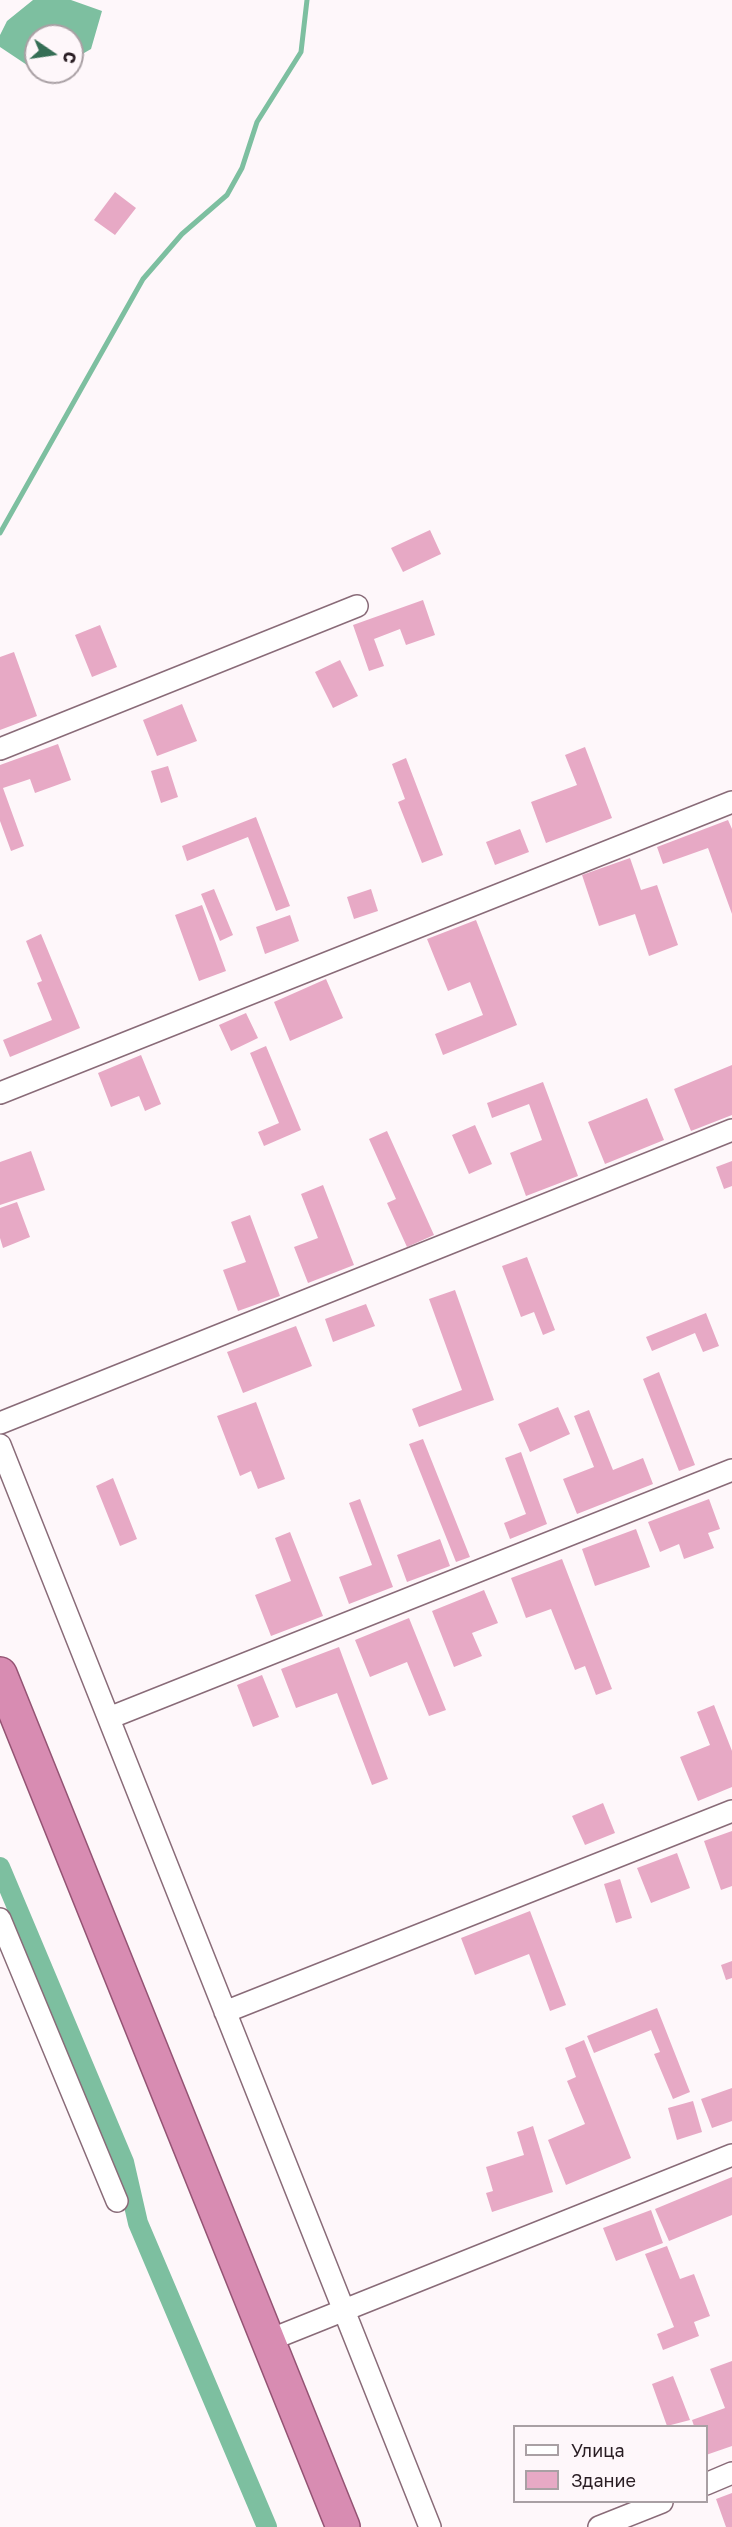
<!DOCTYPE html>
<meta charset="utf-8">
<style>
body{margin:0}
#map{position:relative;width:732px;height:2527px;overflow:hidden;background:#fef7fa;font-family:"Golos Text",sans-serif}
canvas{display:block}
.legend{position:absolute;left:513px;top:2425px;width:195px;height:78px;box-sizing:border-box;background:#fef7fa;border:2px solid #a9a0a4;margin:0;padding:8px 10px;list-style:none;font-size:18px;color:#291d23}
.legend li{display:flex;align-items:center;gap:12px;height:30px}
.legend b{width:30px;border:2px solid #a9a0a4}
.north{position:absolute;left:24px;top:24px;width:60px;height:60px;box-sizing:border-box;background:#fef7fa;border:2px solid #a9a0a4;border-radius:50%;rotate:103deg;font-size:16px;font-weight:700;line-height:24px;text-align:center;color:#291d23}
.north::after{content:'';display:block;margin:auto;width:21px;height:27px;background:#356e55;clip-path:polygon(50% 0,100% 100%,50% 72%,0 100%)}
</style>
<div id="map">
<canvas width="732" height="2527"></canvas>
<ul class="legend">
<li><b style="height:8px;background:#fff"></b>Улица</li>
<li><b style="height:16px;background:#e7a9c5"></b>Здание</li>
</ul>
<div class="north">С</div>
</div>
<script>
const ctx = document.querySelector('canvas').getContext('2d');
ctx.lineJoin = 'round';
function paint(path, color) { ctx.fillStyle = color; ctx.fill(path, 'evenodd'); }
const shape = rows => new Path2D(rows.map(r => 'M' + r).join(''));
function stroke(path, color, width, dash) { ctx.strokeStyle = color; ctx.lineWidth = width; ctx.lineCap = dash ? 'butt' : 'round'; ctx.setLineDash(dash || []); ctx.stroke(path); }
paint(shape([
 [33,0,71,0,102,11,91,49,72,60,72,36,36,36,36,65,27,65,0,47,0,35,7,21]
]), '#7dbfa0');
stroke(shape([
 [0,533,143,279,182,234,227,195,242,168,257,122,301,52,307,0]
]), '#7dbfa0', 5);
stroke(shape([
 [0,1867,124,2162,138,2223,267,2527]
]), '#7dbfa0', 20);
paint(shape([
 [115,192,136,208,115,235,94,220],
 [430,530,441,554,403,572,391,548],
 [423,600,435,635,406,645,400,629,374,639,384,666,369,671,353,625],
 [100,625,117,667,92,677,75,635],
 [14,652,37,716,0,730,0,657],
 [340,660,358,696,333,708,315,672],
 [182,704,197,741,157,756,143,720],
 [58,744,71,780,35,793,30,779,3,788,24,846,11,851,0,821,0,765],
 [585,747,612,818,546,843,531,802,577,785,565,755],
 [406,758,443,855,422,863,398,802,405,799,392,764],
 [168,766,178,797,161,803,151,771],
 [256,817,290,906,276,911,248,837,187,861,182,846],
 [728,820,732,829,732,914,708,848,663,864,657,847],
 [520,829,529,852,495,865,486,842],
 [630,858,641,890,657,885,678,945,649,956,635,914,599,926,582,875],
 [214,889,233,935,220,941,201,894],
 [371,889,378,911,354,919,347,897],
 [202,905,226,971,199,981,175,915],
 [290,915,299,941,265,954,256,927],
 [476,920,517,1025,443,1055,435,1034,483,1015,470,982,448,991,427,939],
 [41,934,80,1028,10,1057,3,1040,52,1020,37,983,42,981,26,941],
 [326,979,343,1018,290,1041,274,1002],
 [246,1013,258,1038,231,1051,219,1025],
 [266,1046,301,1130,264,1146,258,1132,279,1123,250,1053],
 [141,1055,161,1104,145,1111,139,1096,111,1107,98,1073],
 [732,1065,732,1115,691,1131,674,1089],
 [543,1082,578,1176,526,1196,510,1153,542,1140,529,1104,492,1118,487,1103],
 [647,1098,664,1140,605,1164,588,1122],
 [475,1125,492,1164,469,1174,452,1135],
 [387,1131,434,1235,407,1247,387,1203,396,1199,369,1139],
 [31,1151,45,1190,0,1205,0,1162],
 [732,1161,732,1186,724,1189,716,1167],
 [323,1185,354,1265,308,1283,294,1247,318,1238,301,1194],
 [17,1202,30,1237,3,1248,0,1238,0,1208],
 [250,1215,280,1296,238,1311,223,1270,246,1262,231,1222],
 [527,1257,555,1330,543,1335,534,1312,521,1317,502,1266],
 [455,1290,494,1400,419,1427,412,1409,462,1390,429,1299],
 [366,1304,375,1326,333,1342,325,1319],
 [706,1313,719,1346,703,1352,695,1333,652,1351,646,1337],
 [296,1326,312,1366,243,1393,227,1352],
 [659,1372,695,1465,679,1471,643,1379],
 [256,1402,285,1479,258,1489,251,1471,240,1476,217,1416],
 [558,1407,570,1434,530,1452,518,1424],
 [589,1410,613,1470,643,1458,653,1484,577,1514,563,1479,594,1467,574,1416],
 [423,1439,470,1557,456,1562,409,1444],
 [521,1452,547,1524,510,1539,504,1523,526,1514,505,1458],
 [113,1478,137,1539,120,1546,96,1486],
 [360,1499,393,1587,349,1604,339,1577,372,1565,349,1503],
 [709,1499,720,1529,708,1533,714,1548,684,1559,679,1544,660,1552,648,1522],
 [636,1529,650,1567,595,1586,582,1549],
 [290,1532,323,1616,271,1636,255,1595,291,1581,275,1538],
 [440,1539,450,1566,407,1582,397,1555],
 [562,1559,612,1689,596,1695,585,1666,575,1670,551,1609,526,1618,511,1578],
 [484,1590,498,1623,472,1633,482,1656,454,1667,432,1611],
 [409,1618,446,1710,429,1716,407,1662,370,1677,355,1640],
 [339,1647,388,1779,372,1785,337,1693,296,1708,281,1669],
 [262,1675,279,1717,253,1727,237,1685],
 [714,1705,732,1751,732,1787,698,1801,680,1757,710,1745,697,1712],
 [603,1803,615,1833,585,1845,572,1816],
 [732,1831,732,1886,721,1890,704,1841],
 [677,1853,690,1888,651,1903,637,1868],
 [620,1879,632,1918,616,1923,604,1884],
 [530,1911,566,2005,550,2011,529,1954,475,1975,461,1938],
 [732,1961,732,1978,726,1980,721,1965],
 [657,2008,690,2092,673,2099,654,2054,660,2052,651,2030,594,2053,587,2036],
 [584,2040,631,2158,566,2185,548,2140,585,2124,567,2081,576,2077,565,2048],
 [732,2088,732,2121,712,2128,701,2099],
 [693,2101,702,2132,677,2140,668,2108],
 [533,2126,553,2192,492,2212,486,2193,493,2191,486,2167,524,2155,517,2132],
 [732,2177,732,2215,669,2241,655,2209],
 [651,2210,663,2243,616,2261,603,2228],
 [667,2246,680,2279,694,2274,710,2316,694,2322,699,2336,663,2350,657,2334,674,2327,645,2254],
 [732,2361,732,2446,706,2455,706,2426,694,2426,692,2420,725,2408,710,2369],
 [673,2376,690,2420,667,2426,652,2384],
 [732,2493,732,2527,726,2527,716,2499]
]), '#e7a9c5');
const minor = shape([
 [0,749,357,606],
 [0,1093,732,802],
 [0,1423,732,1130],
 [0,1445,430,2527],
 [109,1718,732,1470],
 [0,1919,117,2201],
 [225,2012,732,1811],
 [267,2341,732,2155],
 [706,2484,732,2473],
 [599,2527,662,2502]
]);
const trunk = shape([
 [0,1674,343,2527]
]);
stroke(minor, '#896b78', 24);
stroke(trunk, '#945373', 36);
stroke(minor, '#fff', 21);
stroke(trunk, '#d88cb2', 33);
</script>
